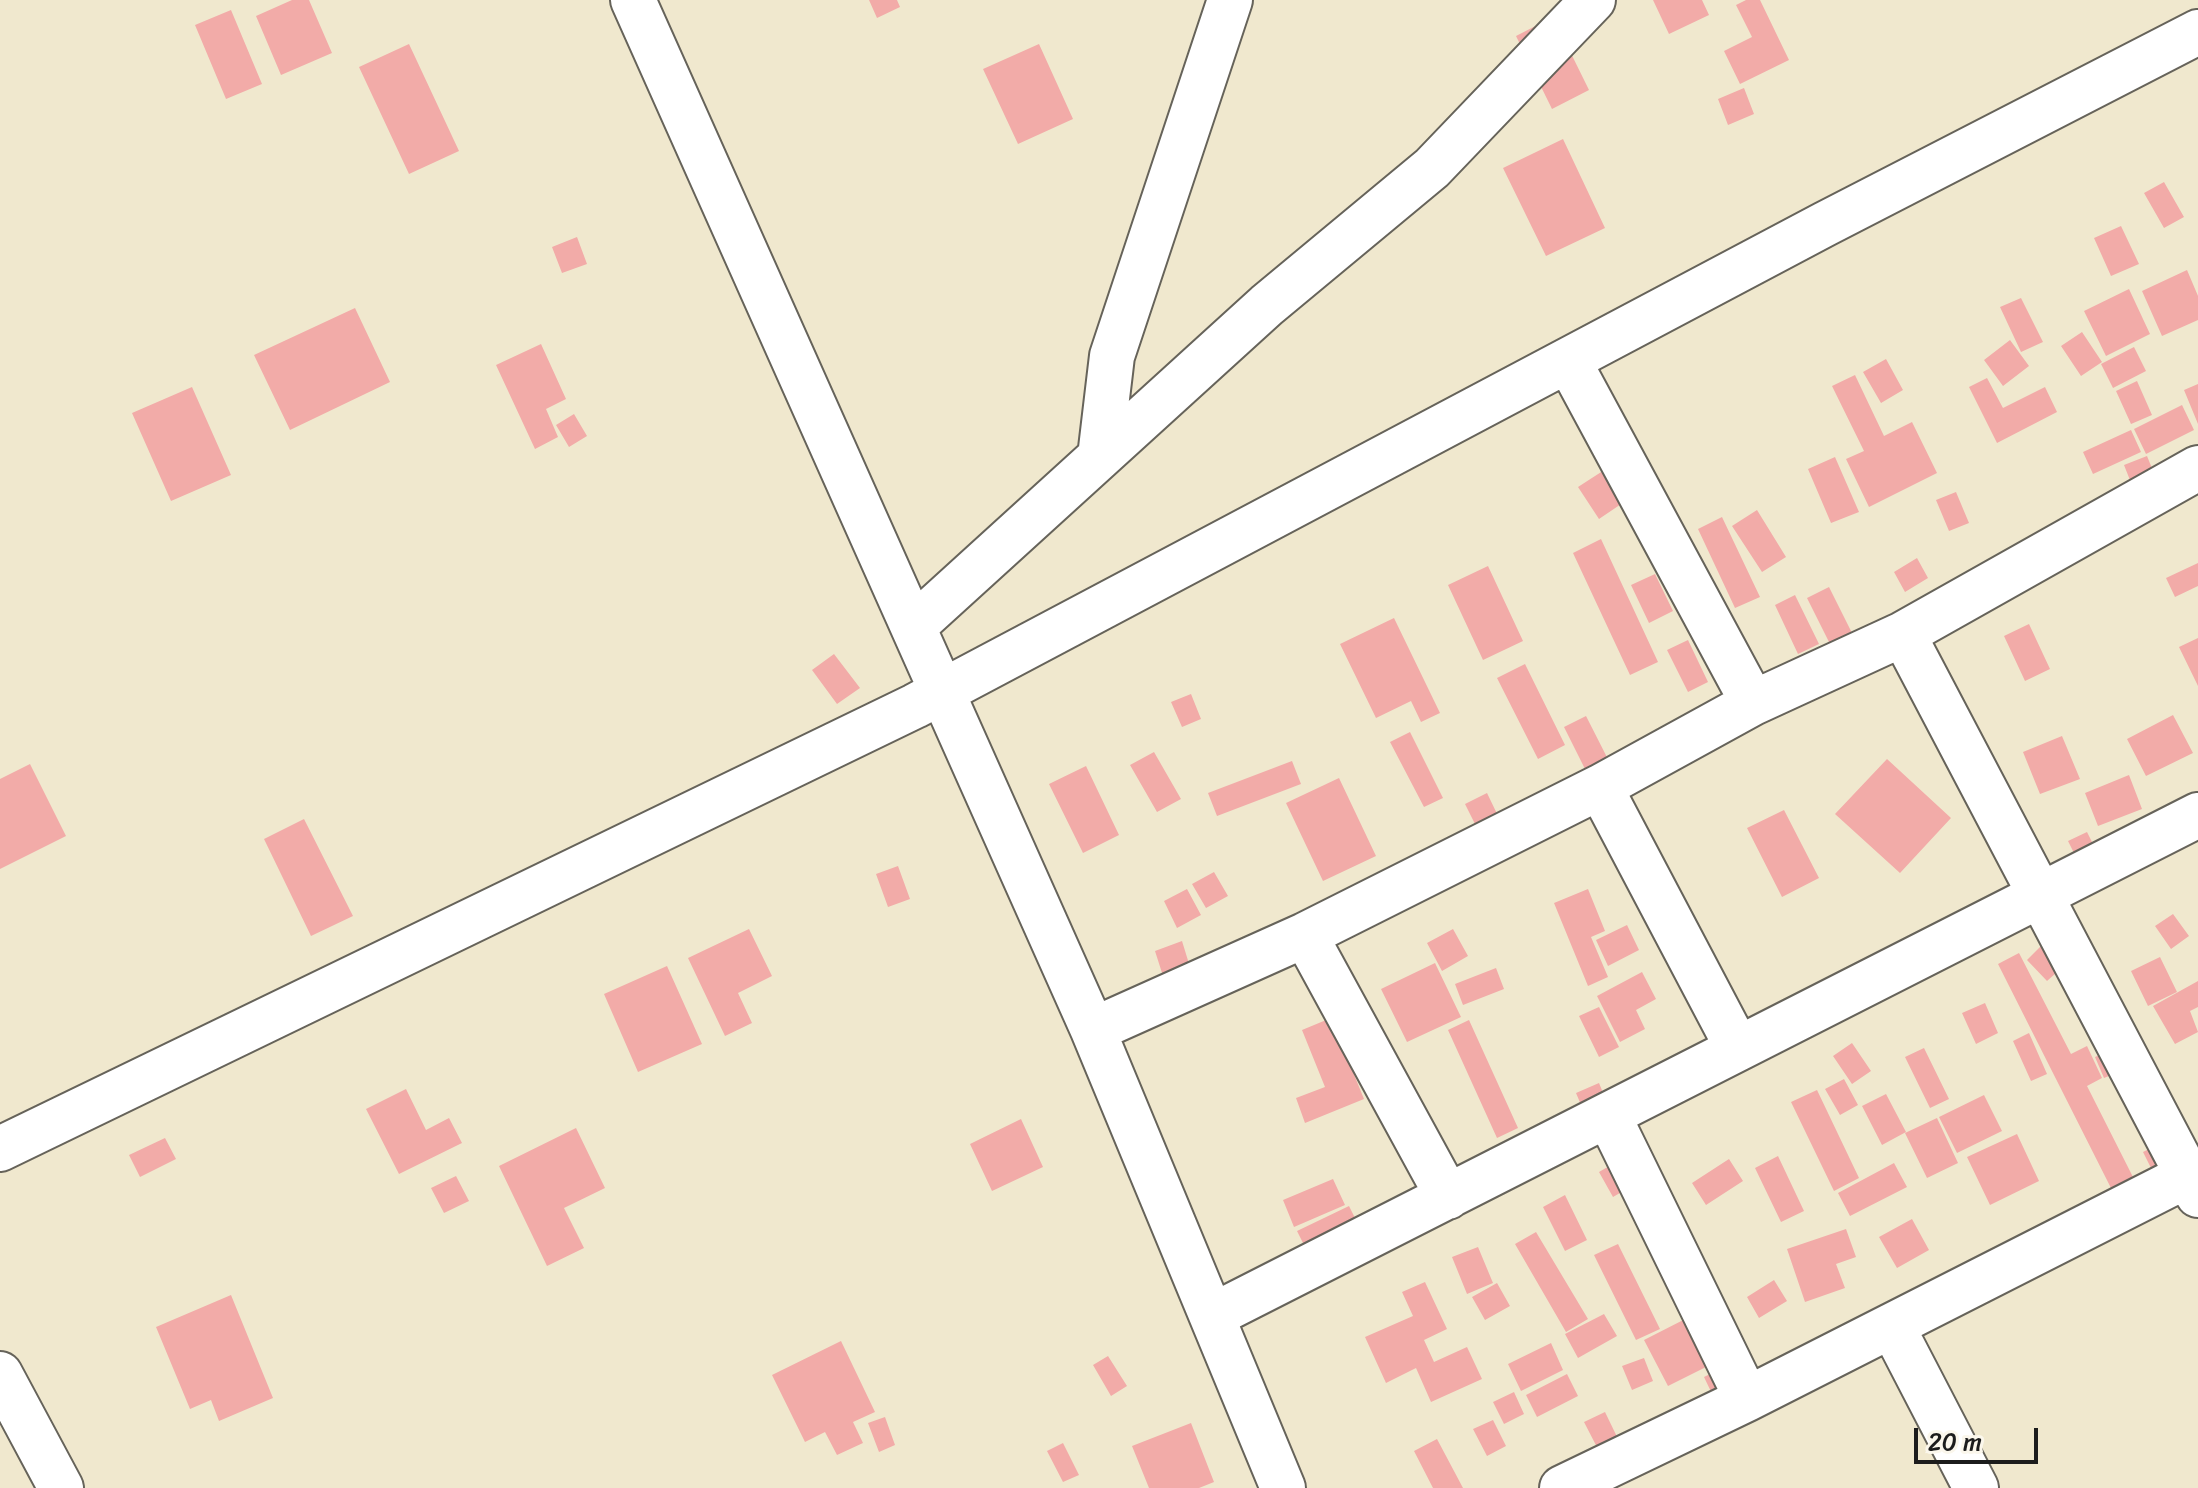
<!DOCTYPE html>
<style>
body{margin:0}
#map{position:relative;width:2198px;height:1488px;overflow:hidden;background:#f0e8ce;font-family:Sriracha,sans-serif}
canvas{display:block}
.scale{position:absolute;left:1914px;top:1428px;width:124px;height:36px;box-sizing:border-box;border:4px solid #1c1c1c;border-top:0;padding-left:10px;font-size:24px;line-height:28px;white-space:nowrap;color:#1c1c1c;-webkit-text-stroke:6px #fbf7ec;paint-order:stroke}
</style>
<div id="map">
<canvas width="2198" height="1488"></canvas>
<div class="scale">20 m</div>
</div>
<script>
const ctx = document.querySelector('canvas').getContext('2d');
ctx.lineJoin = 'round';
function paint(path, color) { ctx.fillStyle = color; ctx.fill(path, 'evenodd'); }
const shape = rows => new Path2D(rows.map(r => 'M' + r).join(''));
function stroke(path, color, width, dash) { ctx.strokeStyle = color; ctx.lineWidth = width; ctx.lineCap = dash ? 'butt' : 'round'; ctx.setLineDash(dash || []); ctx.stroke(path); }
paint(shape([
 [292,0,309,0,332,53,281,75,256,16],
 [869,0,897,0,900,7,877,18],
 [1653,0,1702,0,1709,15,1669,34],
 [1746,0,1760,0,1789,60,1740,84,1724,51,1752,37,1736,5],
 [231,10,262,84,226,99,195,25],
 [1553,17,1589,90,1552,109,1516,36],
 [409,44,459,151,409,174,359,67],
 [1039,44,1073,119,1018,144,983,69],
 [1744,88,1754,114,1728,125,1718,99],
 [1563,139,1605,228,1546,256,1503,168],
 [2164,182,2184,217,2164,228,2144,193],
 [2121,226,2139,264,2111,276,2094,238],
 [577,237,587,264,562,273,552,247],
 [2187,270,2198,296,2198,320,2162,336,2142,291],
 [2129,289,2150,334,2106,356,2084,311],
 [2021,298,2043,342,2021,352,2000,307],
 [355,308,390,382,290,430,254,355],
 [2082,332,2102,362,2081,376,2061,346],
 [2010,340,2029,366,2003,386,1984,360],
 [541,344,566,399,546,409,558,437,535,449,496,365],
 [2134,347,2146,371,2113,388,2101,364],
 [1886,359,1903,390,1881,403,1863,372],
 [1855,375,1884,436,1912,422,1937,473,1869,507,1846,459,1864,451,1832,386],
 [1987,378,2003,408,2045,387,2057,412,1997,443,1969,387],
 [2137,381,2152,415,2131,424,2116,391],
 [2198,384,2198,424,2184,390],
 [192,387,231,475,171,501,132,413],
 [2182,405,2194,430,2146,454,2134,429],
 [574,414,587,436,569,447,556,425],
 [2131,430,2141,452,2093,474,2083,452],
 [2147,456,2164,498,2141,508,2124,465],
 [1835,457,1859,512,1831,523,1808,469],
 [1612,465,1633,496,1599,519,1578,487],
 [1956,492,1969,523,1949,531,1936,500],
 [1757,510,1786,557,1762,572,1732,526],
 [1722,517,1760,597,1735,608,1698,529],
 [1601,539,1658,662,1630,675,1573,553],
 [1917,558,1928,578,1905,592,1894,572],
 [2198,563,2198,586,2175,597,2166,578],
 [1488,566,1523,641,1483,660,1448,585],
 [1655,574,1673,611,1649,623,1631,585],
 [1829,587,1853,635,1831,646,1807,598],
 [1795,595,1819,644,1798,654,1775,605],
 [1394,618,1440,713,1421,722,1411,701,1376,718,1340,644],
 [2029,624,2050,669,2025,681,2004,636],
 [2198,638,2198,686,2179,647],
 [1688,640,1708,682,1688,692,1667,650],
 [834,654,860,688,837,704,812,670],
 [1525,664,1565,745,1538,759,1497,678],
 [1191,694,1201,719,1182,727,1171,702],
 [2173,715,2193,753,2146,776,2127,739],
 [1586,716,1616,775,1594,787,1564,727],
 [1410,732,1443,798,1424,807,1390,742],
 [2062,736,2080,779,2040,794,2023,752],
 [1154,752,1181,799,1157,812,1130,765],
 [1887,759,1951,818,1900,873,1835,814],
 [1292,761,1301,784,1217,816,1208,793],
 [30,764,66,836,0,869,0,779],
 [1086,766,1119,835,1083,853,1049,784],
 [2129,775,2142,809,2098,826,2085,793],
 [1339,778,1376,856,1323,881,1286,803],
 [1487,793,1500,820,1478,830,1465,804],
 [1784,810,1819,878,1782,897,1747,828],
 [304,819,353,916,311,936,264,839],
 [2087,832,2098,854,2079,863,2068,841],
 [898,866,910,899,888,907,876,874],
 [1214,872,1228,896,1206,908,1192,884],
 [1187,889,1201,915,1177,928,1164,901],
 [1588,889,1605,931,1591,937,1608,977,1588,986,1554,903],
 [2173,914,2189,936,2171,949,2155,926],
 [1627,925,1639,950,1608,966,1596,940],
 [749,929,772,976,738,993,752,1023,725,1036,688,958],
 [1453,929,1468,956,1442,971,1427,943],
 [1182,941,1190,967,1163,976,1155,951],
 [2044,943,2065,965,2047,981,2027,960],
 [2019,953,2071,1054,2087,1046,2102,1078,2087,1086,2136,1183,2114,1194,1998,964],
 [2160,957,2177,992,2148,1006,2131,971],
 [1435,963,1461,1017,1407,1042,1381,989],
 [667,966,702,1044,638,1072,604,994],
 [1496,968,1504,989,1463,1005,1455,984],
 [1642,972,1656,999,1636,1010,1645,1029,1620,1042,1597,996],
 [2198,981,2198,1007,2190,1011,2198,1032,2175,1044,2153,1006],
 [1985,1003,1998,1033,1976,1044,1962,1013],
 [1599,1007,1619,1047,1599,1057,1579,1016],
 [1331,1018,1364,1099,1305,1123,1296,1098,1325,1087,1302,1030],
 [1469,1020,1518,1128,1497,1138,1448,1030],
 [2029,1033,2047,1074,2031,1081,2013,1041],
 [2132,1041,2142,1062,2104,1078,2095,1057],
 [1852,1043,1871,1071,1852,1084,1833,1056],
 [1924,1048,1949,1099,1930,1108,1905,1057],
 [1844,1079,1858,1105,1840,1115,1825,1089],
 [1599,1083,1610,1110,1587,1119,1576,1093],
 [406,1089,426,1130,449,1118,462,1143,399,1174,366,1109],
 [1817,1090,1859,1178,1834,1191,1791,1102],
 [1886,1094,1906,1132,1882,1145,1862,1106],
 [1984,1095,2002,1131,1957,1153,1939,1117],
 [1937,1118,1958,1163,1927,1178,1905,1133],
 [1021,1119,1043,1167,992,1191,970,1144],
 [576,1128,605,1188,564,1208,584,1248,547,1266,499,1166],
 [2017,1134,2039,1181,1990,1205,1967,1157],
 [165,1138,176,1159,140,1177,129,1155],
 [2169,1139,2180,1161,2154,1174,2143,1152],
 [1778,1156,1804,1211,1781,1222,1755,1168],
 [1623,1158,1637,1183,1613,1197,1599,1172],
 [1729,1159,1743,1181,1706,1205,1692,1183],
 [1894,1163,1907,1187,1850,1216,1838,1193],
 [456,1176,469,1201,444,1213,431,1188],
 [1333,1179,1345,1205,1294,1227,1283,1200],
 [1565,1195,1587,1240,1565,1251,1543,1207],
 [1349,1206,1360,1228,1308,1253,1297,1231],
 [1912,1219,1929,1250,1897,1268,1879,1237],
 [1846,1229,1856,1257,1836,1264,1845,1288,1805,1302,1787,1249],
 [1536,1232,1588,1319,1566,1332,1515,1244],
 [1618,1244,1660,1329,1636,1340,1594,1255],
 [1478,1247,1493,1283,1467,1294,1452,1257],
 [1774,1280,1787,1301,1759,1318,1747,1297],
 [1425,1282,1447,1329,1424,1340,1434,1362,1467,1347,1482,1379,1431,1402,1416,1368,1386,1383,1365,1337,1413,1316,1402,1292],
 [1497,1283,1510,1306,1485,1320,1472,1297],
 [231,1295,273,1398,219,1421,211,1400,190,1409,156,1327],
 [1697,1313,1720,1360,1668,1386,1644,1340],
 [1604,1314,1617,1336,1578,1358,1565,1334],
 [841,1341,875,1412,853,1422,863,1443,837,1455,825,1432,805,1442,772,1375],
 [1551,1343,1563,1370,1521,1391,1508,1364],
 [1108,1356,1127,1386,1111,1396,1093,1365],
 [1644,1358,1653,1381,1632,1390,1622,1366],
 [1724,1367,1715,1400,1704,1377],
 [1567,1374,1578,1396,1537,1417,1526,1395],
 [1514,1392,1524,1414,1504,1424,1493,1402],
 [1605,1412,1620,1443,1600,1453,1584,1422],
 [885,1417,895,1445,879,1452,868,1423],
 [1493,1420,1506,1446,1487,1456,1473,1429],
 [1191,1423,1214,1482,1199,1488,1149,1488,1132,1446],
 [1437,1439,1463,1488,1433,1488,1414,1451],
 [1063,1443,1079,1475,1063,1482,1047,1451]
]), '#f2aba8');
const minor = shape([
 [633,0,1093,1030,1283,1488],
 [1568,360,1753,703],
 [1100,457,1112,356,1230,0],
 [914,626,1267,305,1432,168,1593,0],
 [1903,634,2198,1195],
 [1600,787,1737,1047],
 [1305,935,1448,1197],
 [1093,1030,1305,935,1600,787,1753,703,1903,634,2198,468],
 [1608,1115,1747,1399],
 [0,1149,915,706,1825,224,2198,32],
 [1212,1316,2198,815],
 [1892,1326,1976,1488],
 [0,1374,61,1488],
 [1562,1488,1747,1399,2198,1170]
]);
stroke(minor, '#66635a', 48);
stroke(minor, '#fff', 44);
</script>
